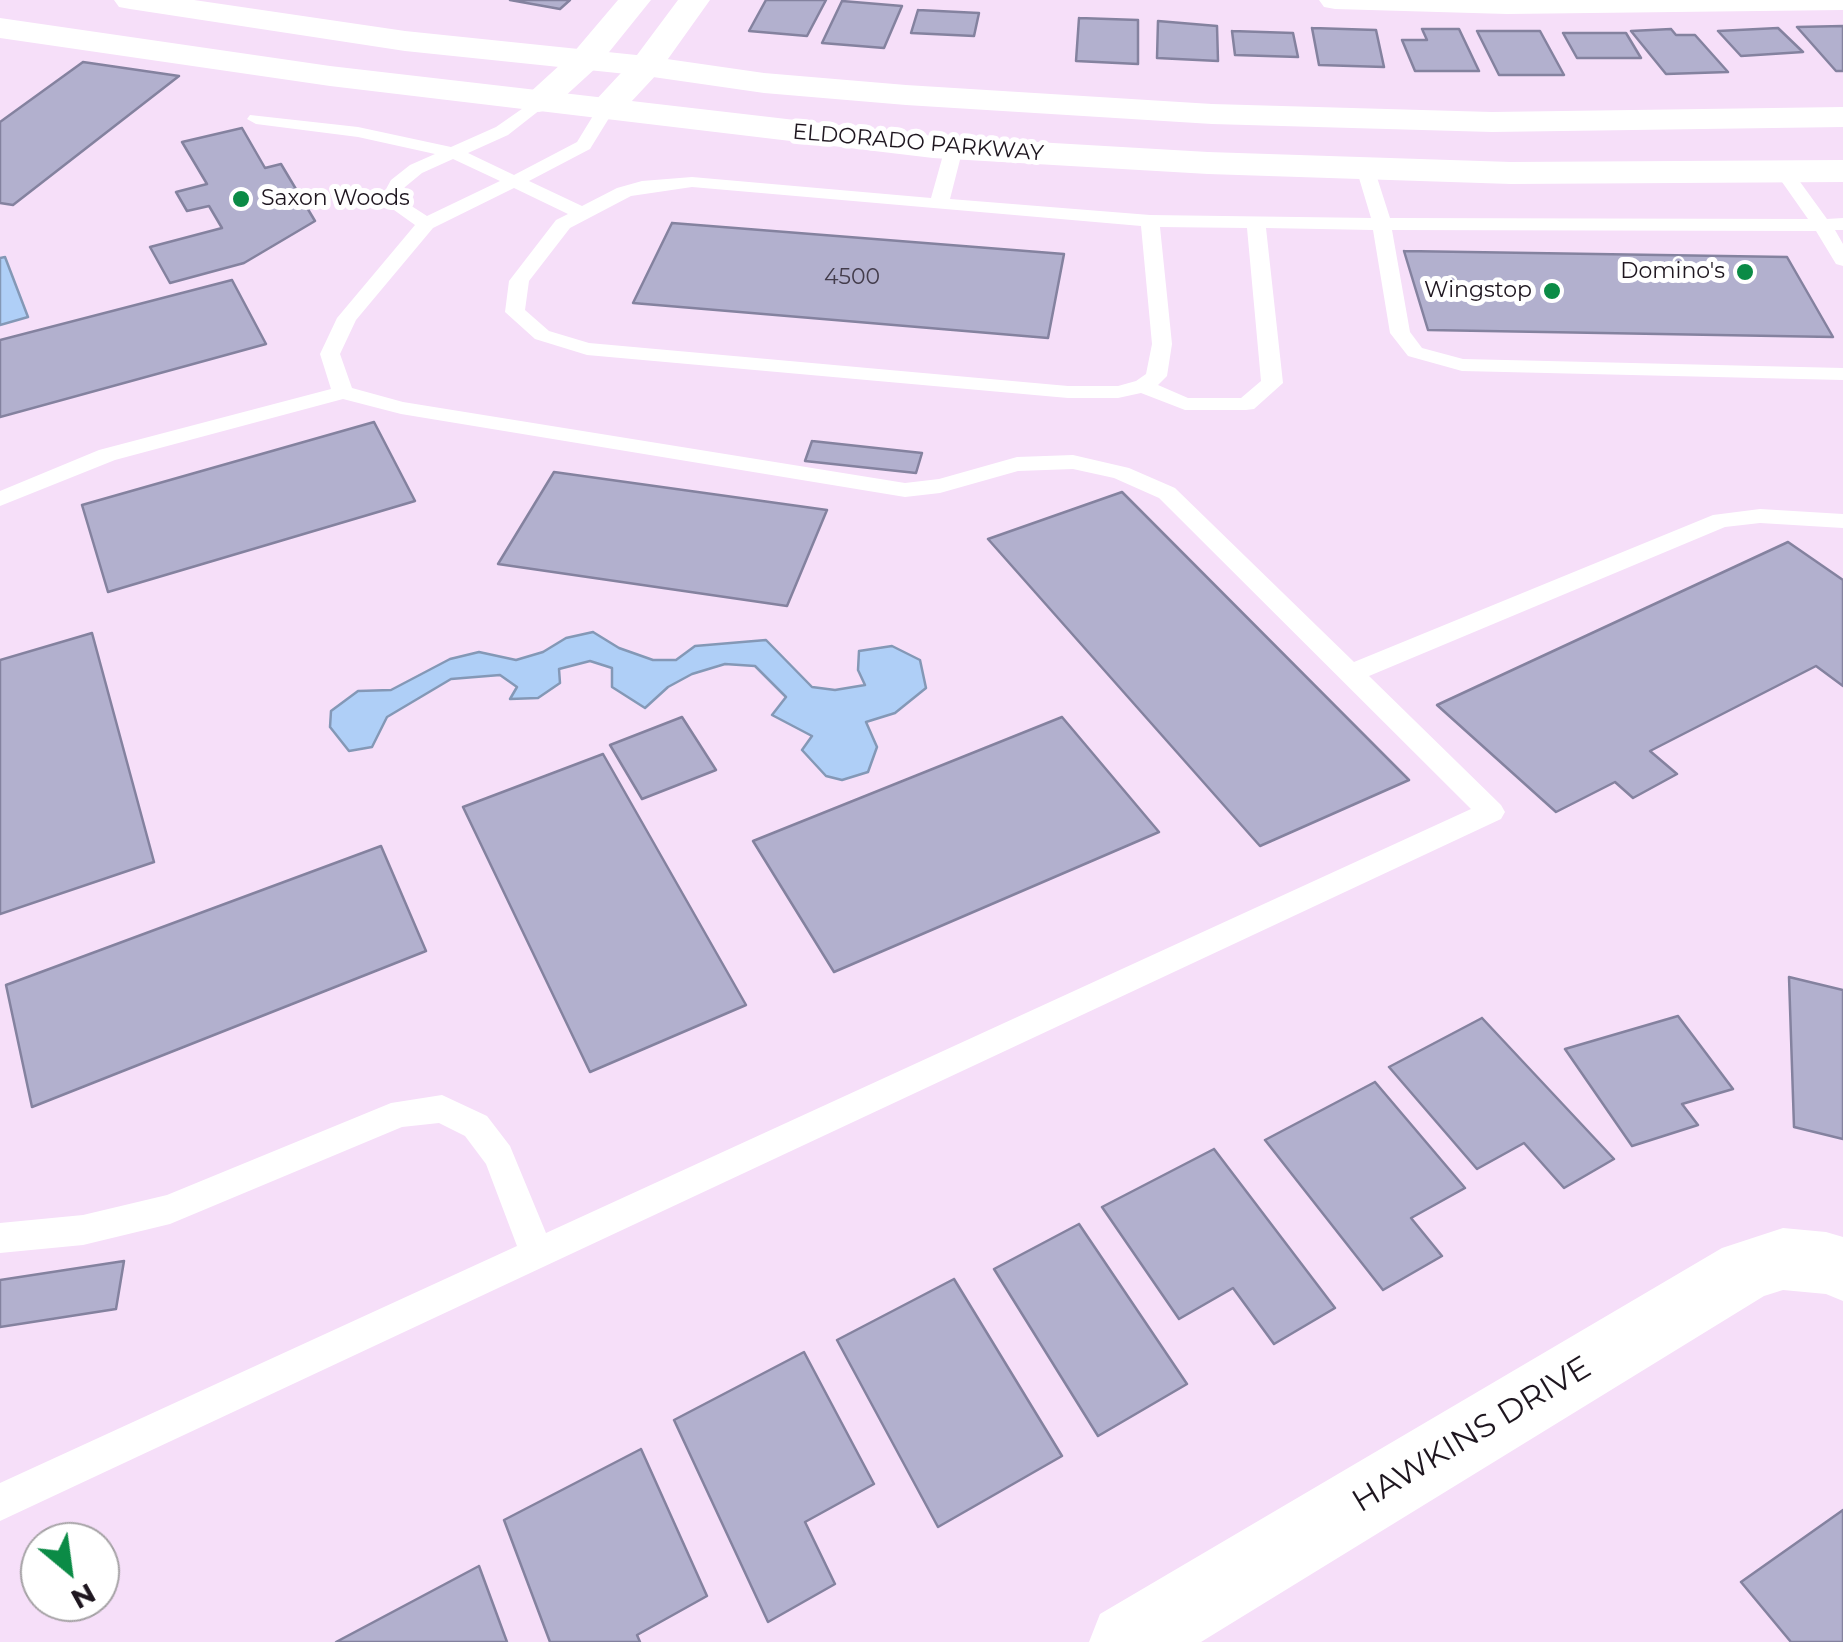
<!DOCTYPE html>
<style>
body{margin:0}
#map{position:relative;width:1843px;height:1642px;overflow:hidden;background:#f6dff9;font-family:Montserrat,sans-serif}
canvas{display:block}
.north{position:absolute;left:20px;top:1522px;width:100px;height:100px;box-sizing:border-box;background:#fff;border:2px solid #a5a2a5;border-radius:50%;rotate:151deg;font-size:28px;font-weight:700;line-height:40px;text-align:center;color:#1e161f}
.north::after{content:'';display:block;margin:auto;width:35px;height:45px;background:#0b8b46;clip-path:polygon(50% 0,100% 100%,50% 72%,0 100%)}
</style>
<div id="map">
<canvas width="1843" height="1642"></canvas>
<div class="north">N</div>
</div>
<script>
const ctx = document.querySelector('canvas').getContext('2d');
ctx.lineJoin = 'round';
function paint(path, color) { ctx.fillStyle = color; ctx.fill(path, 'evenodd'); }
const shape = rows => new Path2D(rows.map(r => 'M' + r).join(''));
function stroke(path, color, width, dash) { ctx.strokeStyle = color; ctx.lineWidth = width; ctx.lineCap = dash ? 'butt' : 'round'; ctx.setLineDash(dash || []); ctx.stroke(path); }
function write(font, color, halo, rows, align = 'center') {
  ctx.font = font + ' Montserrat,sans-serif'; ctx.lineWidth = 10; ctx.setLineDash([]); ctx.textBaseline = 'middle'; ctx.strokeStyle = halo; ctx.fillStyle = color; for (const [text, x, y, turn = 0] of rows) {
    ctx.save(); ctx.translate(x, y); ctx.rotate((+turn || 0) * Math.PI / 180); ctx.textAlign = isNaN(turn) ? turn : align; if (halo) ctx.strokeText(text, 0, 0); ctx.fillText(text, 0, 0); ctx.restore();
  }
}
const water = shape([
 [5,257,28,317,0,325,0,258,5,257],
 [593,632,619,648,653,660,676,660,695,646,766,640,812,687,835,690,865,685,858,670,859,651,892,646,920,660,926,688,895,713,866,722,877,747,868,772,842,780,826,776,802,750,812,736,772,715,786,697,755,666,725,664,692,674,668,687,645,708,612,687,612,668,590,661,559,669,560,683,538,698,510,699,517,687,500,675,451,679,387,717,372,747,349,751,330,727,331,711,358,691,391,690,450,659,479,652,516,660,543,652,566,638,593,632]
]);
paint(water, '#afcff7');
stroke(water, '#8498b6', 2.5);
const building = shape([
 [510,0,570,0,560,9,510,0],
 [766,0,826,0,807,36,749,31,766,0],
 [842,1,902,6,884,48,822,43,842,1],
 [918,10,979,13,974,36,911,33,918,10],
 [1079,18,1138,20,1138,64,1076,61,1079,18],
 [1158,21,1217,26,1218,61,1157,58,1158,21],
 [1843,26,1843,71,1836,71,1797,27,1843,26],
 [1312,28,1376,30,1384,67,1319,65,1312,28],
 [1778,28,1803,52,1741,56,1718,31,1778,28],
 [1422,29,1459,29,1479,71,1415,71,1402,40,1427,40,1422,29],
 [1671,29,1676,35,1695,35,1728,72,1666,74,1631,31,1671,29],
 [1232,31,1293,33,1298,57,1235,55,1232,31],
 [1477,31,1540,31,1564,75,1499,75,1477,31],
 [1563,33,1626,33,1641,58,1577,58,1563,33],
 [83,62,179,76,13,205,0,203,0,122,83,62],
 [242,128,265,168,281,164,315,221,244,263,170,283,150,247,222,228,209,206,187,211,176,192,207,184,182,142,242,128],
 [672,223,1064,254,1048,338,633,303,672,223],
 [1404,251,1787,257,1833,337,1428,330,1404,251],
 [232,280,266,344,0,417,0,340,232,280],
 [374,422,415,501,108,592,82,505,374,422],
 [812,441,922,453,916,473,805,461,812,441],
 [554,472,827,510,787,606,498,564,554,472],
 [1122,492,1409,780,1260,846,988,539,1122,492],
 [1788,542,1843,580,1843,686,1816,666,1650,751,1677,774,1633,798,1615,782,1556,812,1437,705,1788,542],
 [92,633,154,862,0,914,0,660,92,633],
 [682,717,716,770,642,799,610,745,682,717],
 [1062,717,1159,832,834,972,753,841,1062,717],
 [603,754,746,1005,590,1072,463,807,603,754],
 [381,846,426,951,32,1107,6,985,381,846],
 [1789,977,1843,990,1843,1139,1794,1127,1789,977],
 [1678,1016,1733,1089,1682,1104,1698,1125,1632,1146,1565,1049,1678,1016],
 [1482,1018,1614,1159,1564,1188,1524,1143,1477,1169,1389,1067,1482,1018],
 [1375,1082,1465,1188,1411,1218,1442,1256,1383,1290,1265,1140,1375,1082],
 [1214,1149,1335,1308,1274,1344,1233,1288,1179,1319,1102,1207,1214,1149],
 [1079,1224,1187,1384,1098,1436,994,1269,1079,1224],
 [124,1261,116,1309,0,1327,0,1280,124,1261],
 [954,1279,1062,1456,938,1527,837,1340,954,1279],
 [804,1352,874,1484,805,1522,835,1584,768,1622,674,1420,804,1352],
 [641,1449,707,1596,637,1635,640,1642,550,1642,504,1520,641,1449],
 [1843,1510,1843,1642,1791,1642,1741,1582,1843,1510],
 [479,1566,507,1642,336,1642,479,1566]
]);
paint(building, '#b2b0ce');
stroke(building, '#84829f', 2.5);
paint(shape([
 [539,97,548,102,545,106,508,135,468,153,514,175,577,142,599,106,611,106,614,110,590,149,529,181,582,206,617,188,642,181,692,177,931,198,945,148,954,143,963,148,950,199,1150,215,1371,218,1356,168,1365,163,1374,168,1390,218,1808,219,1775,172,1784,167,1790,168,1827,219,1843,218,1843,230,1835,230,1843,244,1843,266,1836,264,1816,231,1392,230,1410,332,1422,348,1463,359,1843,368,1843,380,1462,371,1408,356,1390,333,1373,230,1266,228,1283,383,1254,409,1246,410,1185,410,1141,393,1118,398,1068,398,587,355,535,339,505,312,509,281,556,220,568,214,514,188,433,228,356,320,340,354,352,388,403,402,905,483,939,479,1017,457,1073,455,1129,468,1175,488,1354,662,1713,515,1760,509,1843,514,1843,528,1760,523,1725,527,1369,676,1501,805,1505,812,1501,819,0,1521,0,1483,517,1246,486,1164,465,1136,439,1123,402,1127,170,1224,83,1245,0,1253,0,1223,83,1215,167,1195,391,1103,442,1095,487,1116,510,1146,546,1233,1471,809,1159,498,1114,478,1073,469,1018,471,940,493,905,497,401,414,343,399,115,460,0,506,0,491,99,450,331,389,320,354,337,318,415,225,380,200,391,180,410,165,435,154,358,137,256,124,247,119,250,115,358,127,451,147,496,127,539,97],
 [453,159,500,181,427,216,399,198,405,187,422,173,453,159],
 [692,187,1141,226,1152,344,1146,374,1136,381,1118,386,1068,386,589,343,549,331,525,310,529,281,570,228,631,196,692,187],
 [1160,227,1247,228,1261,381,1241,398,1188,398,1158,385,1167,376,1172,344,1160,227]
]), '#fff');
paint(shape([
 [618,0,651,0,597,67,551,109,539,112,527,109,522,102,527,95,573,53,618,0],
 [678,0,710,0,658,73,617,117,605,120,593,117,588,110,593,103,634,59,678,0],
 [1319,0,1843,0,1843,10,1507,14,1335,9,1324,7,1319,0],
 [1783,1228,1826,1232,1843,1237,1843,1301,1826,1294,1783,1290,1764,1296,1201,1642,1089,1642,1100,1614,1722,1248,1783,1228]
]), '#fff');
paint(shape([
 [114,0,194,0,405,31,646,56,764,73,906,85,1212,104,1492,112,1843,107,1843,127,1492,132,1212,124,906,105,764,93,646,76,405,51,130,9,119,7,114,0],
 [0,18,330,66,933,136,1208,152,1511,162,1843,160,1843,182,1511,184,1208,174,933,158,330,86,0,38,0,18]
]), '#fff');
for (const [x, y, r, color] of [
 [241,199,10,"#0b8b46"],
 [1745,272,10,"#0b8b46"],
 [1552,291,10,"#0b8b46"]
]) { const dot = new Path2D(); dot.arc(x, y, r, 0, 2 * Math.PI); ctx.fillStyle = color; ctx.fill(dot); stroke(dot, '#fff', 4); }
write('22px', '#1e161f', '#fff', [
 ["ELDORADO PARKWAY",918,143,5]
]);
write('22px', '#1e161f', '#fff', [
 ["Saxon Woods",261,199,"left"],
 ["Domino's",1725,272],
 ["Wingstop",1532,291]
], 'right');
write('22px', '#433c4b', null, [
 ["4500",852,278]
]);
write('32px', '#1e161f', '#fff', [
 ["HAWKINS DRIVE",1472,1435,-31]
]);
</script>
